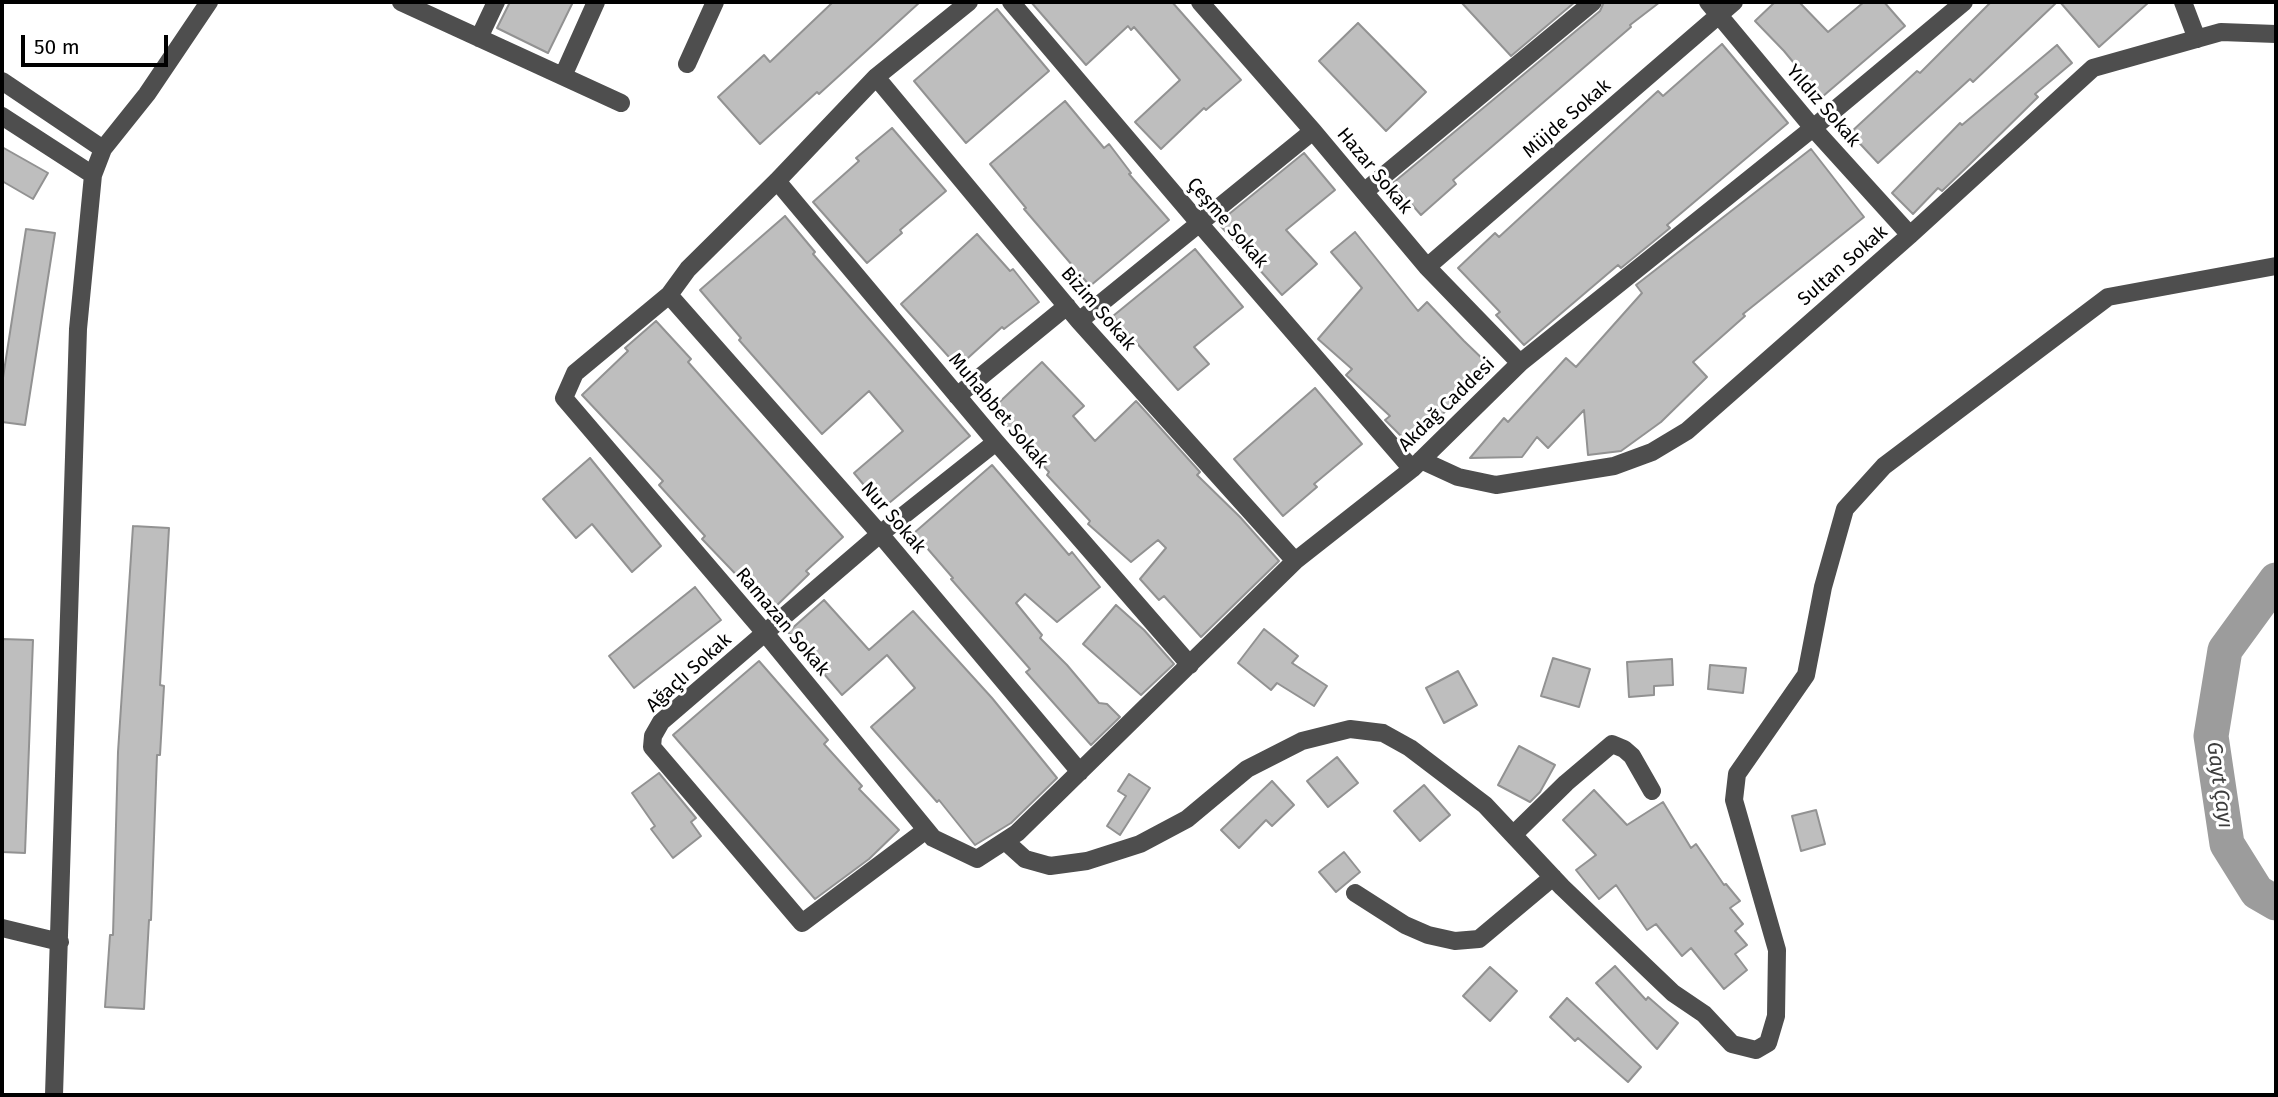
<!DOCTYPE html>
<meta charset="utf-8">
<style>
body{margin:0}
#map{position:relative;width:2278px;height:1097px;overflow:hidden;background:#fff;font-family:"Fira Sans",sans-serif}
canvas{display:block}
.frame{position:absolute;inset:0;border:4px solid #000;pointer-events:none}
.scale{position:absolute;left:21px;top:35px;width:147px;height:32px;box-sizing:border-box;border:4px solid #000;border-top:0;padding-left:9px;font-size:21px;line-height:24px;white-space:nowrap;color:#000;-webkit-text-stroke:5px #fff;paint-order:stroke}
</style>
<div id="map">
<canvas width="2278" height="1097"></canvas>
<div class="frame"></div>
<div class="scale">50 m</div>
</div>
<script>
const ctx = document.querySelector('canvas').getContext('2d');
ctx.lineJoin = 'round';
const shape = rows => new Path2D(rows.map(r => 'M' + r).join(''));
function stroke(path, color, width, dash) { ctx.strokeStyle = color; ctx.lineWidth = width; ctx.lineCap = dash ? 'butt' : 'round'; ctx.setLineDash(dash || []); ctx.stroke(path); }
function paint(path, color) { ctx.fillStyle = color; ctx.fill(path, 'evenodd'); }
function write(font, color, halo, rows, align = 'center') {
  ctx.font = font + ' "Fira Sans",sans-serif'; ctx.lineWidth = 6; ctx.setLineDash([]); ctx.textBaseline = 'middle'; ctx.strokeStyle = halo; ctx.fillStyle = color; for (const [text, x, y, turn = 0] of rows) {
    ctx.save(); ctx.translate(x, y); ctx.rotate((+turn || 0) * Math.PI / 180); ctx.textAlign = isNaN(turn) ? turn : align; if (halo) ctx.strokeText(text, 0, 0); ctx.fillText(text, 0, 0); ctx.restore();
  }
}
stroke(shape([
 [2276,580,2225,650,2211,736,2227,844,2257,892,2276,903]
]), '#9c9c9c', 35);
const building = shape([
 [510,2,573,2,548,53,497,28,510,2],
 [833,2,920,2,819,94,817,92,760,144,718,97,764,55,770,62,833,2],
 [1031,2,1172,2,1241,80,1206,110,1204,108,1161,149,1135,122,1180,80,1134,27,1131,30,1128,26,1086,65,1031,2],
 [1461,2,1575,2,1511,56,1461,2],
 [1604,2,1660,2,1630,25,1631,27,1453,180,1456,184,1421,215,1393,183,1600,11,1604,2],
 [1775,2,1799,2,1828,32,1864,2,1884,2,1905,26,1822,97,1784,51,1755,21,1775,2],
 [1991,2,2057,2,1973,82,1970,79,1878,163,1850,133,1917,71,1920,73,1991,2],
 [2060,2,2149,2,2099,47,2060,2],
 [997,9,1049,71,966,143,914,81,997,9],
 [1358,23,1426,92,1386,131,1319,61,1358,23],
 [1722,44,1788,123,1667,225,1670,228,1621,268,1618,265,1524,345,1496,315,1500,312,1458,268,1495,233,1499,237,1658,91,1663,96,1722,44],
 [2057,45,2072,63,2035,94,2038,97,1969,165,1942,191,1938,188,1913,214,1892,193,1960,123,1962,125,2057,45],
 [1065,101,1104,148,1109,144,1131,173,1129,174,1169,220,1090,286,1024,209,1026,208,990,164,1065,101],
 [892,128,946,191,900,230,902,233,867,263,813,202,859,161,856,158,892,128],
 [2,147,48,173,33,199,2,181,2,147],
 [1811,149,1864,217,1743,314,1745,316,1693,362,1707,377,1661,422,1621,451,1588,455,1584,410,1548,448,1537,437,1522,457,1470,458,1504,418,1508,422,1566,358,1576,367,1642,293,1636,285,1811,149],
 [1304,153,1335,190,1286,230,1317,264,1282,295,1218,223,1304,153],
 [785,216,815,252,813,254,970,436,883,508,854,473,903,431,869,391,822,434,739,340,741,338,700,290,785,216],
 [26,229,55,233,25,425,2,422,2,384,26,229],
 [1355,232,1418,311,1427,302,1464,341,1490,366,1411,446,1385,420,1390,416,1346,375,1352,369,1318,339,1362,288,1331,252,1355,232],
 [977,234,1010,271,1013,269,1039,302,1004,329,1002,327,958,367,901,304,977,234],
 [1195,249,1243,307,1194,347,1209,364,1178,390,1113,316,1195,249],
 [656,321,691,359,688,362,843,537,806,571,809,574,771,611,702,539,705,536,659,485,663,481,582,395,628,351,625,348,656,321],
 [1042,362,1084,406,1073,416,1095,441,1136,401,1200,472,1197,475,1240,517,1279,561,1201,637,1164,596,1159,600,1140,579,1166,548,1158,540,1131,562,1088,524,1090,521,1047,475,1049,472,991,410,1042,362],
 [1315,388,1362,444,1314,484,1317,487,1283,516,1234,459,1315,388],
 [590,458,661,546,632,572,592,524,576,538,543,499,590,458],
 [992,465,1069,555,1072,552,1100,587,1057,622,1025,594,1016,603,1042,635,1040,638,1067,665,1099,703,1107,704,1120,717,1091,745,1026,672,1030,669,951,579,953,578,914,533,992,465],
 [133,526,169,528,160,685,164,686,160,755,157,755,151,920,149,920,144,1009,105,1007,110,935,113,935,118,752,133,526],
 [695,587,721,620,634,688,609,656,695,587],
 [824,600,869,650,913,611,992,698,1057,778,1011,823,975,845,939,800,937,802,871,727,915,688,887,655,842,695,788,632,824,600],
 [1116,605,1144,630,1174,664,1141,695,1083,644,1116,605],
 [1264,629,1298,656,1292,663,1327,686,1314,706,1277,683,1271,690,1238,663,1264,629],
 [2,639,33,640,25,853,2,852,2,639],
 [1553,658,1590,669,1579,707,1541,696,1553,658],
 [1672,659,1673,685,1654,686,1654,695,1629,697,1627,662,1672,659],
 [759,661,828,740,824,744,862,786,859,789,899,830,869,859,815,899,673,735,759,661],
 [1710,665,1746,668,1743,693,1708,689,1710,665],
 [1458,671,1477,705,1444,723,1426,688,1458,671],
 [1519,746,1555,765,1540,792,1530,802,1498,785,1519,746],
 [1337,757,1358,783,1328,807,1307,781,1337,757],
 [659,773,696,818,691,822,701,836,673,858,651,829,655,826,632,793,659,773],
 [1129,774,1150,788,1120,835,1107,826,1126,796,1118,791,1129,774],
 [1272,781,1294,805,1272,826,1266,820,1239,848,1221,830,1272,781],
 [1424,785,1450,815,1420,841,1394,811,1424,785],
 [1594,790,1627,825,1663,802,1691,848,1696,844,1724,885,1726,884,1740,901,1730,908,1743,924,1735,931,1747,945,1735,954,1747,970,1724,989,1691,948,1682,956,1656,924,1647,930,1616,885,1599,899,1576,870,1596,855,1563,820,1594,790],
 [1816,810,1825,844,1801,851,1792,816,1816,810],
 [1344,852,1360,872,1336,892,1319,872,1344,852],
 [1615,966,1646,1000,1648,997,1678,1023,1657,1049,1596,983,1615,966],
 [1490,967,1517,991,1490,1021,1463,996,1490,967],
 [1567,998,1641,1067,1628,1082,1578,1038,1575,1041,1550,1017,1567,998]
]);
paint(building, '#bebebe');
stroke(building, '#929292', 2);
stroke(shape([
 [401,2,621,103],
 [969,2,876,77,777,181,688,269,669,295,575,373,564,398,765,633,933,838,977,859,1017,833,1295,561,1412,469,1520,363,1813,128,1964,2],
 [1011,2,1199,223,1412,469],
 [1200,2,1313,131,1427,267,1520,363],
 [1708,2,1813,128,1910,235],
 [2183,2,2197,39],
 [479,38,496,2],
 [687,64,715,2],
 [563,76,596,2],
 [876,77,1079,321,1295,561],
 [2,81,103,149],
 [2,116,93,175],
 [777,181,996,442,1190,665],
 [1364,192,1593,2],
 [1427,267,1734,2],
 [669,295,880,534,1080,772],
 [1079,321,1313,131],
 [957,396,1067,306],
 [1421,460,1458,477,1496,485,1614,466,1652,452,1687,431,1910,235,2093,68,2221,32,2276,34],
 [926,830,802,923,652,747,653,736,661,722,880,534,996,442],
 [1513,835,1566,783,1612,744,1624,749,1632,756,1652,791],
 [1005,841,1025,859,1050,866,1087,861,1140,844,1187,819,1247,769,1302,741,1350,729,1383,733,1410,748,1485,805,1562,887,1673,993,1704,1014,1732,1044,1756,1050,1768,1043,1776,1016,1777,950,1734,800,1737,774,1806,675,1823,587,1845,509,1884,466,2108,297,2276,266],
 [1355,893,1405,925,1428,935,1455,941,1479,939,1553,877],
 [2,928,60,942],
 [54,1095,78,329,93,175,103,149,147,94,209,2]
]), '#4e4e4e', 18);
write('19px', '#000', '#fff', [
 ["Yıldız Sokak",1823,106,49],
 ["Müjde Sokak",1567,119,-41],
 ["Hazar Sokak",1374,171,50],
 ["Çeşme Sokak",1227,223,49],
 ["Sultan Sokak",1843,266,-41],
 ["Bizim Sokak",1098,309,49],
 ["Akdağ Caddesi",1447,405,-44],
 ["Muhabbet Sokak",998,411,50],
 ["Nur Sokak",893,518,49],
 ["Ramazan Sokak",782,622,50],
 ["Ağaçlı Sokak",689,673,-42]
]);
write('italic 21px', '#3d3d3d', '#fff', [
 ["Gayt Çayı",2219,785,82]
]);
</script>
